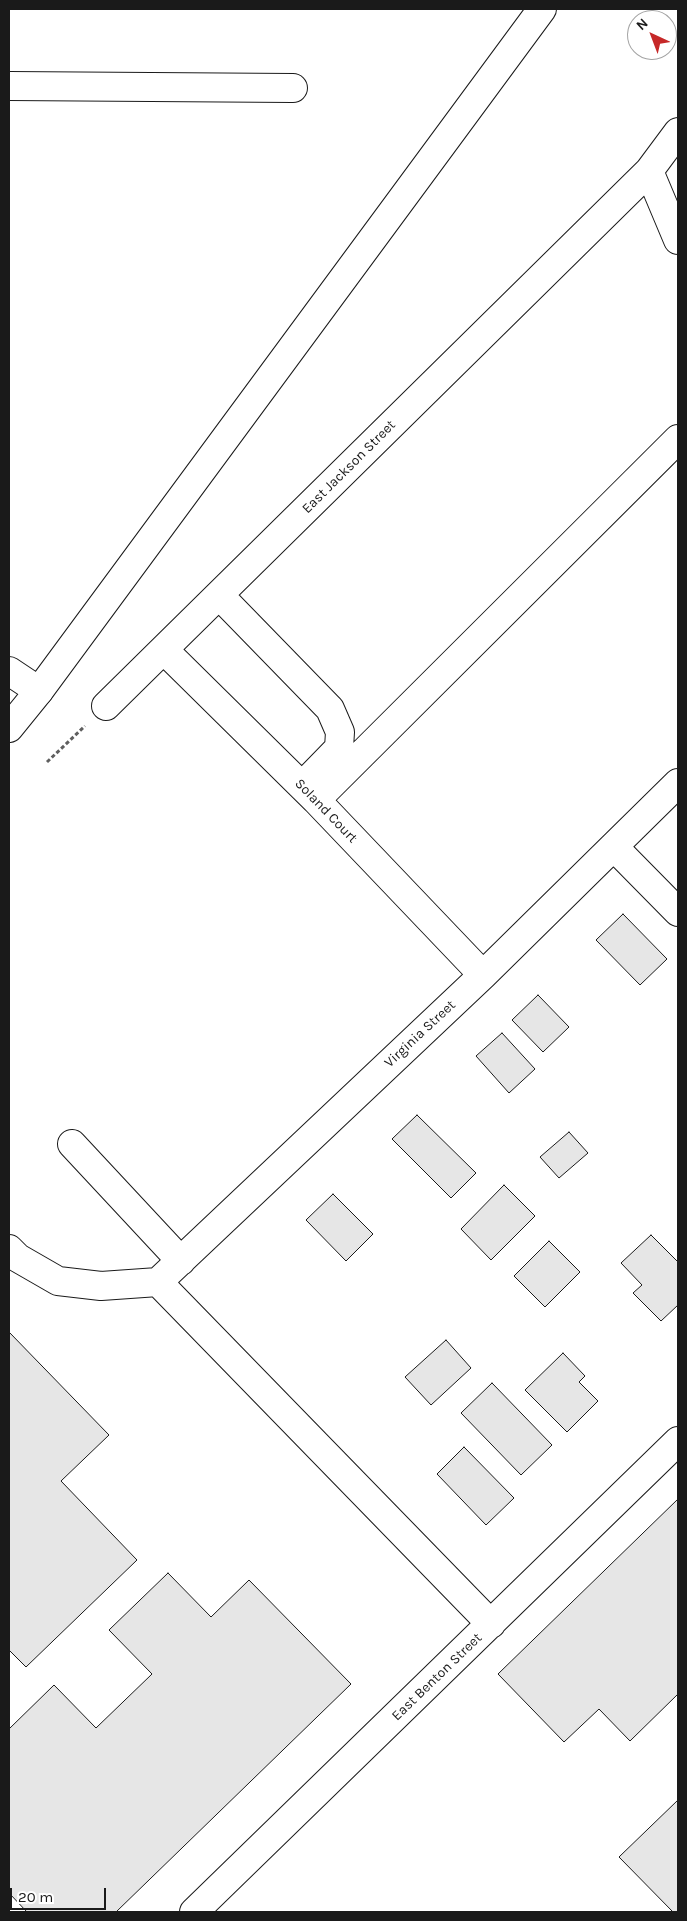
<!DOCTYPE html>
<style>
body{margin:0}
#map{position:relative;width:687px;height:1921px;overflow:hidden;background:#fff;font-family:Karla,sans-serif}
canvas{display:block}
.frame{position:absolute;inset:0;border:10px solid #1a1a1a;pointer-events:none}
.north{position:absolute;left:627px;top:10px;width:50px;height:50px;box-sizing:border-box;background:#fff;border:1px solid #a3a3a3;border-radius:50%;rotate:317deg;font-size:14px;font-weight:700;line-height:20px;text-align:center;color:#1a1a1a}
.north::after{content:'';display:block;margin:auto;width:18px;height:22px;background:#c62828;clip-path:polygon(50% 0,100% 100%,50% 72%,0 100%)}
.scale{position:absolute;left:10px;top:1888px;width:96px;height:22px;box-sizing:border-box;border:2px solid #1a1a1a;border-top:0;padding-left:6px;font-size:15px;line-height:18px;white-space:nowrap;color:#1a1a1a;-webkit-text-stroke:4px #fff;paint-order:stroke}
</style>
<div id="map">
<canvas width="687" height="1921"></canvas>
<div class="frame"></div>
<div class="north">N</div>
<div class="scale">20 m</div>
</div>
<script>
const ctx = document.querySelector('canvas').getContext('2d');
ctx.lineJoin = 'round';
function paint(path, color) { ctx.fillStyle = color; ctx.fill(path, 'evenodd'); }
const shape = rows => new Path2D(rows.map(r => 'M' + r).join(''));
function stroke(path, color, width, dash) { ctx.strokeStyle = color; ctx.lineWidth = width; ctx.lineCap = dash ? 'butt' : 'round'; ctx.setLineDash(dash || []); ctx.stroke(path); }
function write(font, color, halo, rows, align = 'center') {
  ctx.font = font + ' Karla,sans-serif'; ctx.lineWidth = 4; ctx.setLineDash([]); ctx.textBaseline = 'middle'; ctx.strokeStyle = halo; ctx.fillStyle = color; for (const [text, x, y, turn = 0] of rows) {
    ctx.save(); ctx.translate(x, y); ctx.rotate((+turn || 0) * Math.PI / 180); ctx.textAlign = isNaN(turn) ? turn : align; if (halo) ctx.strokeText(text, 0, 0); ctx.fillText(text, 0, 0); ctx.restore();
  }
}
const building = shape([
 [623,914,667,959,640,985,596,940,623,914],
 [538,995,569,1027,543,1052,512,1020,538,995],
 [502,1033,535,1069,509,1093,476,1056,502,1033],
 [417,1115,476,1173,451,1198,392,1139,417,1115],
 [569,1132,588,1153,559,1178,540,1157,569,1132],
 [504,1185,535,1216,491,1260,461,1229,504,1185],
 [333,1194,373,1234,346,1261,306,1220,333,1194],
 [651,1235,678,1262,678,1305,661,1321,633,1293,642,1285,621,1263,651,1235],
 [549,1241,580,1272,545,1307,514,1276,549,1241],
 [9,1332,109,1435,61,1481,137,1560,26,1667,9,1650,9,1332],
 [446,1340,471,1368,431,1405,405,1377,446,1340],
 [563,1353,585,1376,579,1382,598,1401,567,1432,525,1390,563,1353],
 [492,1383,552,1445,521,1475,461,1413,492,1383],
 [464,1447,514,1498,486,1525,437,1474,464,1447],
 [678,1499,678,1694,630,1741,599,1709,564,1742,498,1674,678,1499],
 [168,1573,211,1617,249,1580,351,1684,116,1912,27,1912,9,1893,9,1729,54,1685,96,1728,152,1674,109,1630,168,1573],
 [678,1800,678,1912,673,1912,619,1857,678,1800]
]);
paint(building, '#e6e6e6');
stroke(building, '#1a1a1a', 1);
const minor = shape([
 [9,86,293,88],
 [649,171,678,240],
 [219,595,330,709,340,732,339,748,302,786],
 [164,650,316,800,483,975],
 [9,671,39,691],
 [106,706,649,171,678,132],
 [316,800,678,439],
 [614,847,678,912],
 [72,1144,181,1261],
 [9,1249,18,1258,58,1281,101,1286,158,1282],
 [158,1282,483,975,678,783],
 [158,1282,491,1624],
 [194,1912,678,1441]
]);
const major = shape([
 [9,728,39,691,542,9]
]);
stroke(minor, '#1a1a1a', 30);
stroke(major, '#1a1a1a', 30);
stroke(shape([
 [47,762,85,726]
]), '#5f5f5f', 3, [4, 2.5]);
stroke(minor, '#fff', 28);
stroke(major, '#fff', 28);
write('14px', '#1a1a1a', '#fff', [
 ["East Jackson Street",349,467,-45],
 ["Soland Court",326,811,46],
 ["Virginia Street",420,1034,-43],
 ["East Benton Street",437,1677,-44]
]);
</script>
